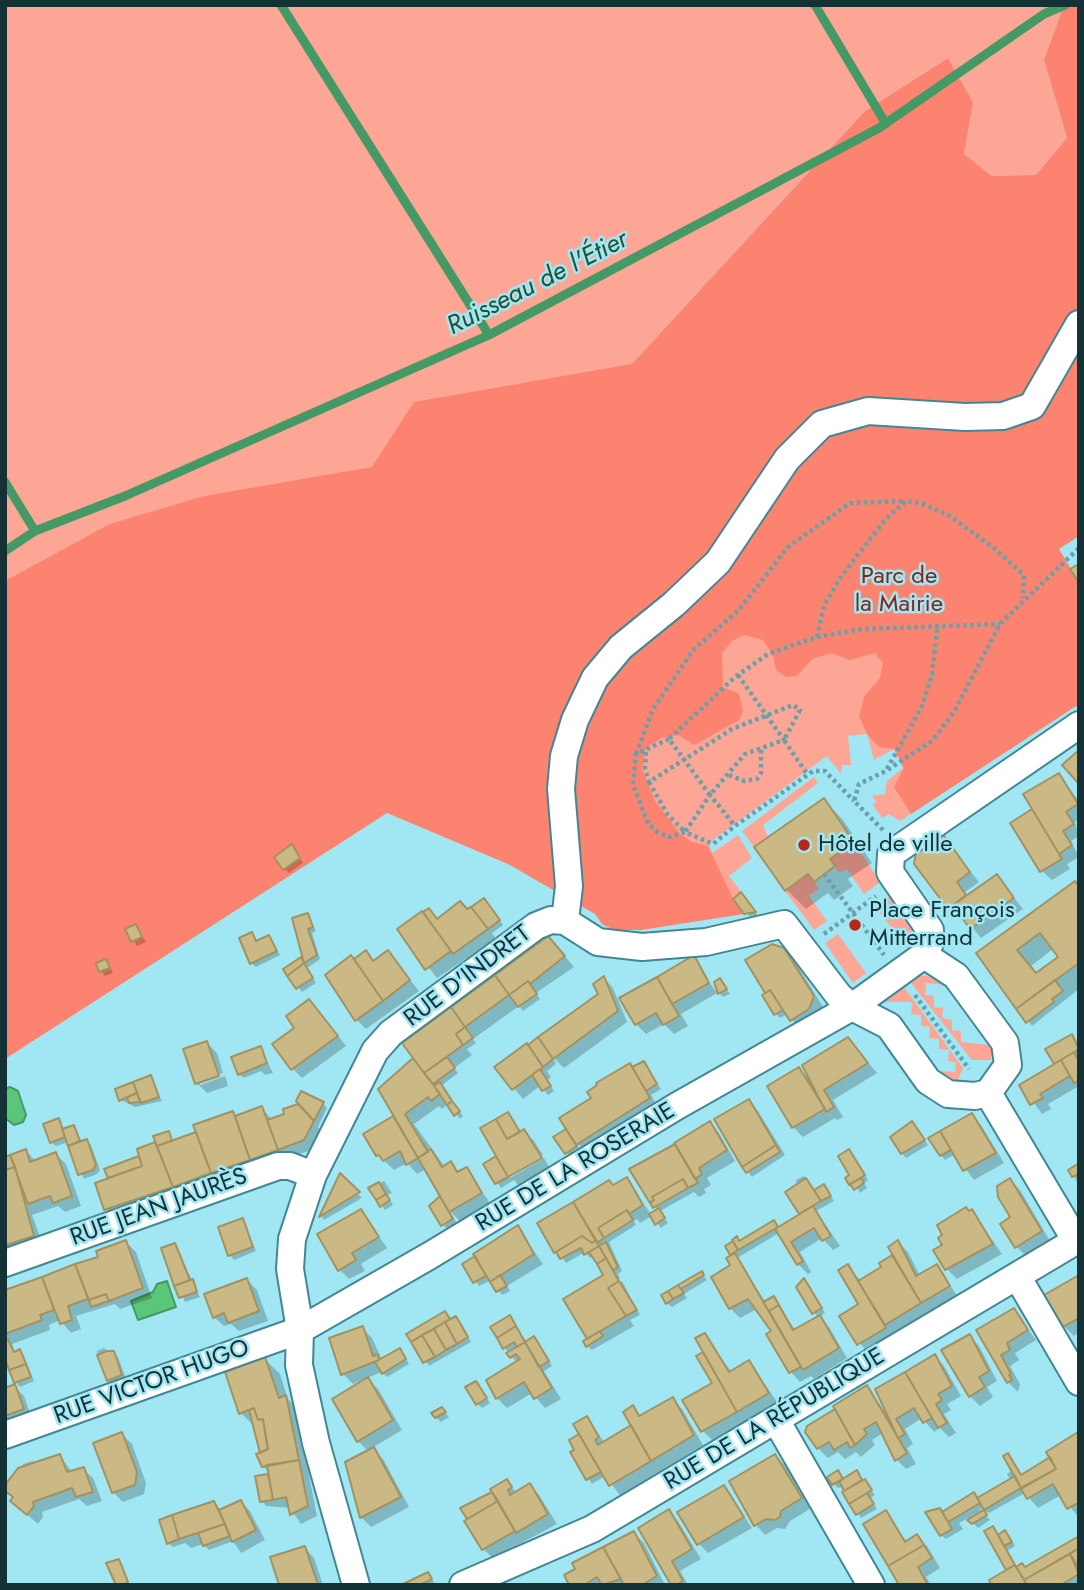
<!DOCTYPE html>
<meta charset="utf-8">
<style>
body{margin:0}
#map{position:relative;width:1084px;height:1590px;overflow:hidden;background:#a1e6f3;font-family:Jost,sans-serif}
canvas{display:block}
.frame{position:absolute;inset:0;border:7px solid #143136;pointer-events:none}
</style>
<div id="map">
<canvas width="1084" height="1590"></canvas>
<div class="frame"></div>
</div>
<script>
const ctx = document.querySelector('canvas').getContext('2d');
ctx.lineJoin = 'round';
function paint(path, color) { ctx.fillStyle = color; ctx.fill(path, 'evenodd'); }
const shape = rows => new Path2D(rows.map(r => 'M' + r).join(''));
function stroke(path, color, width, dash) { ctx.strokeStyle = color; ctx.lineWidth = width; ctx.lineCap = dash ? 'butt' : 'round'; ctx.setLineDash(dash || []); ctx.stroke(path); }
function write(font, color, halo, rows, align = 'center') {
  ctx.font = font + ' Jost,sans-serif'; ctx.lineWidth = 5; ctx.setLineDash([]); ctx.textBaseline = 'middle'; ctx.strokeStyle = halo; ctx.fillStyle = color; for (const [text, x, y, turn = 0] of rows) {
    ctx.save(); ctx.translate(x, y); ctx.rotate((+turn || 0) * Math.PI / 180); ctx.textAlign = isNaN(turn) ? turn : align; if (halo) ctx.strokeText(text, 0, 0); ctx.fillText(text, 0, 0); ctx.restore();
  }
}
paint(shape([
 [5,5,1064,5,1044,60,1067,138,1036,175,992,176,964,154,973,102,948,58,865,111,632,364,5,719],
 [1059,549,1079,583,1079,704,900,821,889,814,882,818,873,805,876,802,872,796,885,794,887,781,903,768,894,749,874,760,867,734,848,736,851,765,842,765,841,774,827,756,709,843,712,853,738,835,752,858,729,876,741,892,734,899,686,921,641,930,614,930,602,924,648,653],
 [814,777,818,783,763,825,768,837,754,847,742,831],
 [854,842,880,882,864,894,847,869,839,873,830,859],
 [808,874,819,888,809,896,827,921,814,930,785,891],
 [889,896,918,935,904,945,875,906],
 [838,934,866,973,853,983,825,943],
 [916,976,928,976,945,985,926,983,925,995,934,996,934,1007,943,1008,942,1018,952,1020,952,1030,961,1031,961,1042,991,1045,991,1060,972,1060,908,979],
 [901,983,963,1068,956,1084,936,1071,955,1072,956,1062,948,1061,949,1050,939,1049,939,1039,929,1038,930,1027,921,1026,921,1015,911,1014,912,1002,884,1002]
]), '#fda696');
paint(shape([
 [1064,5,1079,5,1079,536,1059,549,1079,583,1079,704,911,814,894,787,904,768,901,762,894,749,879,747,867,734,859,716,864,697,880,678,883,663,875,653,849,660,832,653,812,659,797,676,786,677,776,670,773,655,763,640,744,635,732,641,722,653,723,687,739,694,743,711,739,720,694,745,678,735,661,738,646,748,642,769,655,801,680,834,692,842,708,846,733,899,744,914,641,930,614,930,602,924,595,914,508,864,387,813,5,1059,5,581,110,524,204,496,372,467,414,402,632,364,865,111,948,58,973,102,964,154,992,176,1036,175,1067,138,1044,60]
]), '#fb836f');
const water = shape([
 [10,1087,18,1091,26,1115,23,1122,14,1125,5,1118,5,1089,10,1087],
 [167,1281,176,1307,138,1320,131,1301,153,1292,157,1284,167,1281]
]);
paint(water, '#59c678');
stroke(water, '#449964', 2);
paint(shape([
 [1059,775,1079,801,1079,819,1075,822,1079,836,1071,841,1079,857,1067,864,1070,869,1052,880,1042,871,1013,824,1034,810],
 [824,800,843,820,872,863,848,879,853,886,834,900,828,893,806,909,787,890,756,848],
 [943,837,979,882,965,892,968,896,997,876,1023,909,981,938,962,915,959,918,937,895,915,864],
 [292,846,303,863,289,873,285,869],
 [1079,883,1079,989,1032,1026,978,953],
 [1054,948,1061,957,1037,974,1031,966],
 [745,899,758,916,750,917,746,912],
 [488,904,503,925,492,933,496,939,437,978,399,930,429,910,439,920],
 [308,915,316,931,312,933,320,959,307,968,316,983,302,992,285,969,303,958],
 [135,926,146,942,137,946,128,930],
 [252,934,258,942,269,937,280,955,256,967,251,963],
 [558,948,574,967,536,993,540,999,523,1011,519,1006,473,1039,476,1043,467,1049,472,1055,454,1068,458,1073,441,1086,463,1116,460,1119,448,1104,442,1109,439,1106,414,1124,445,1167,451,1164,460,1173,466,1169,490,1203,460,1221,450,1211,457,1224,447,1230,432,1207,442,1197,426,1169,417,1174,407,1163,394,1170,378,1155,366,1135,396,1117,380,1090],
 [783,949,794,960,823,1007,819,1019,801,1030,787,1014,780,1018,776,1014,768,993,747,961],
 [388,952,419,991,366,1029,357,1020,355,960,365,953,375,962],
 [692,958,717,993,681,1014,688,1026,674,1034,664,1024,646,1034,636,1024],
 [106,961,113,973,105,976,101,971],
 [604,978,613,988,627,1022,564,1068,553,1057,556,1064,547,1071,551,1077,547,1081,554,1091,548,1095,540,1086,523,1099,497,1067,601,994],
 [724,985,730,994,723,997,719,993],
 [319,1011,346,1046,302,1078,292,1068],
 [1071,1036,1079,1045,1079,1086,1048,1104,1051,1109,1042,1114,1021,1085,1057,1064],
 [848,1039,877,1073,833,1100,843,1117,837,1120,835,1118,803,1137,793,1127,799,1069,814,1084],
 [207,1043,217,1053,223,1073,200,1081,200,1085,225,1076,228,1086,207,1093,197,1083],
 [260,1048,273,1073,265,1075,261,1071,244,1078,239,1074],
 [643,1063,661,1089,651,1095,659,1109,587,1154,577,1143,580,1151,570,1157,566,1152,565,1131],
 [150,1077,162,1101,135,1107,121,1100,117,1090],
 [749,1101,758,1111,785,1155,752,1177,743,1166],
 [323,1103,327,1108,318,1127,323,1132,314,1149,116,1219,106,1209,97,1184,111,1179,138,1158,143,1162,139,1150,158,1143,168,1133,174,1142,198,1133,232,1113,237,1117,262,1108,272,1120,287,1115,285,1110,302,1105],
 [508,1114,521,1133,524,1131,534,1141,543,1155,510,1174,510,1178,544,1158,550,1168,519,1186,514,1180,501,1188,486,1164,495,1158],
 [972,1115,981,1125,1004,1163,974,1180,955,1154,945,1160,941,1155],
 [58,1120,64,1130,73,1127,82,1142,87,1141,91,1145,100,1170,97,1174,84,1179,69,1142,56,1146,51,1142],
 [710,1123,719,1133,735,1161,707,1178,711,1185,704,1189,706,1193,699,1197,694,1192,662,1210,660,1212,668,1223,661,1228,652,1216,640,1223,637,1219,634,1221,636,1225,609,1242,622,1271,618,1274,620,1278,612,1284,612,1288,622,1281,640,1315,630,1320,634,1326,592,1350,587,1346,606,1276,594,1256,590,1258,585,1252,566,1263,539,1224,626,1179,651,1214,658,1211,632,1170],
 [916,1128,928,1145,906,1158,902,1153],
 [26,1151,36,1161,56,1154,66,1164,81,1206,65,1212,58,1206,32,1215,43,1245,5,1259,5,1159],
 [853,1156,868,1180,864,1183,867,1188,860,1193,852,1175],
 [1079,1165,1079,1185,1074,1176],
 [340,1176,362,1198,324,1220,321,1216],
 [804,1176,815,1192,823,1186,834,1201,816,1211,840,1246,833,1250,822,1238,800,1252,811,1272,808,1274,798,1264,779,1233,737,1258,766,1303,773,1298,796,1331,818,1318,798,1287,804,1280,825,1313,819,1317,829,1327,847,1358,814,1379,811,1376,800,1382,791,1372,769,1334,773,1332,757,1309,740,1318,730,1308,732,1254,737,1238,740,1242,774,1222,779,1228,801,1215,796,1180],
 [1010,1180,1020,1190,1050,1241,1026,1256,1016,1246],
 [384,1181,392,1193,387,1195,393,1205,385,1210,370,1188],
 [361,1211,387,1248,361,1264,365,1271,349,1279,340,1270],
 [972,1211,1002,1254,957,1279,947,1269],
 [242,1220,256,1251,234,1260,230,1255],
 [517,1227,543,1264,507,1286,510,1291,502,1295,491,1280,479,1286,464,1264],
 [126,1242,136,1252,152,1298,120,1309,115,1304,76,1316,81,1329,71,1333,60,1320,49,1325,50,1330,12,1344,15,1353,20,1351,24,1356,34,1381,20,1387,16,1382,5,1342,10,1340,5,1335,5,1291,100,1258],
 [898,1242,908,1252,920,1276,937,1266,958,1297,868,1354,841,1316,860,1304,847,1266,861,1281,884,1268,881,1264,895,1256],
 [175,1245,200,1297,185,1302,163,1249],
 [702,1274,707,1280,684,1294,687,1298,672,1307,667,1303,663,1296],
 [1079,1276,1079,1333,1074,1336,1064,1326],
 [247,1280,257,1290,268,1321,239,1331,231,1324,224,1326,214,1317],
 [1014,1310,1036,1340,1015,1353,1019,1360,1010,1366,1020,1384,1018,1392,1008,1382,979,1331],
 [445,1313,451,1320,455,1318,460,1322,471,1342,429,1366,409,1334],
 [509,1318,526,1343,534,1339,538,1343,552,1366,544,1371,561,1399,545,1408,532,1393,507,1408,497,1398,517,1363,505,1348],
 [362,1328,372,1338,382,1360,404,1355,409,1364,387,1377,382,1372,367,1378,378,1389,402,1430,372,1448,383,1459,409,1507,371,1527,361,1517,369,1452,358,1441,366,1378,353,1384,343,1374],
 [705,1335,732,1373,749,1362,778,1403,713,1441,703,1431,684,1400,714,1383,705,1353],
 [970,1336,979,1346,997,1381,987,1387,993,1397,980,1406,970,1396],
 [104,1348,118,1357,126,1379,112,1384,108,1380,97,1351],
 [935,1356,944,1366,961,1396,947,1404,951,1410,944,1414,956,1433,949,1437,940,1428,934,1432,922,1418,905,1429,913,1444,907,1448,916,1464,906,1469,896,1459,883,1433,872,1440,875,1445,861,1457,856,1452,845,1459,838,1452,828,1458,818,1448,807,1431,867,1387,887,1414,877,1390],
 [265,1359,280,1374,288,1399,300,1411,313,1474,309,1475,317,1516,301,1524,290,1508,266,1506,262,1501,268,1476,271,1479,270,1473,263,1466,256,1428,241,1413],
 [476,1383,490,1403,482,1408,478,1404],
 [14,1386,24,1396,32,1419,5,1429,5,1390],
 [672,1399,682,1409,703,1445,620,1495,605,1476,592,1484,572,1453,577,1450,586,1418,605,1443,633,1426,633,1407,642,1417],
 [442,1409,449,1417,441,1422,436,1417],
 [122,1434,132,1444,146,1483,144,1494,123,1502,113,1492],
 [1078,1434,1079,1518,1061,1495,1038,1508,1025,1493,989,1513,979,1508,990,1520,978,1528,968,1518,959,1523,963,1529,946,1539,941,1535,943,1514,1011,1481,1007,1474,1013,1470,1008,1455,1022,1476,1052,1458],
 [60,1456,72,1472,83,1469,93,1478,102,1501,87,1506,79,1499,42,1512,43,1517,38,1524,23,1511,23,1464,33,1461,37,1464],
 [775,1456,785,1465,810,1509,790,1521,785,1529,777,1528,765,1535,756,1525],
 [857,1472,875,1495,870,1498,877,1509,861,1518,843,1486,838,1488,834,1484,838,1473,844,1480],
 [506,1481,517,1493,530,1485,539,1495,557,1524,493,1558,483,1549,463,1508,480,1497,483,1500],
 [724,1487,752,1528,708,1553,699,1544],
 [241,1502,250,1511,265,1540,241,1553,233,1541,209,1550,203,1544,191,1548,185,1543,173,1547,168,1543,214,1503,222,1511],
 [668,1511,678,1521,701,1559,680,1571,688,1585,673,1585],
 [885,1512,907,1542,917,1536,927,1546,940,1568,926,1577,931,1585,901,1585],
 [993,1528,999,1536,1005,1533,1010,1537,1015,1546,1007,1551,1016,1566,1022,1565,1026,1569,1079,1538,1079,1585,993,1585,1008,1569,987,1532],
 [634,1533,644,1543,665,1585,571,1585],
 [305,1548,314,1558,323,1585,281,1585],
 [119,1561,123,1566,130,1585,117,1585],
 [428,1574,435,1584,405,1585]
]), '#0003');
stroke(shape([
 [281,5,489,335],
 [815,5,886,124],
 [5,482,35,531],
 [5,551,35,531,125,496,489,335,879,128,1044,14,1065,5]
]), '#449964', 9);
const building = shape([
 [1079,564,1079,583,1070,569,1079,564],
 [1079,750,1079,784,1062,765,1079,750],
 [1059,773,1078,804,1066,812,1074,824,1063,831,1072,845,1059,854,1023,794,1059,773],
 [824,798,854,842,830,859,835,866,814,882,808,874,785,891,754,847,824,798],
 [1032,809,1062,859,1040,872,1010,823,1032,809],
 [943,834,970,872,957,882,966,895,948,909,914,864,916,852,943,834],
 [292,844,300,858,283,870,274,857,292,844],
 [997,874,1014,898,970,929,953,905,997,874],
 [1075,881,1079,886,1079,963,1016,1009,976,953,1075,881],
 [1040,933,1058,957,1036,973,1017,950,1040,933],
 [741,892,756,912,744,914,733,899,741,892],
 [484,898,500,920,488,929,471,907,484,898],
 [460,901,467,909,471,907,488,929,453,954,423,912,429,908,437,919,460,901],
 [422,911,451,951,425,970,397,929,422,911],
 [308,913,313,927,308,929,317,955,304,963,292,918,308,913],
 [136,924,142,937,131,942,125,929,136,924],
 [252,932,256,941,269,935,277,951,250,964,239,938,252,932],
 [548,936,565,956,530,984,528,981,509,995,495,975,548,936],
 [772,944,784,948,814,996,809,1009,790,1021,770,990,765,993,745,960,772,944],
 [366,950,373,961,388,950,410,980,383,1001,354,959,366,950],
 [351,955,383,1001,355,1021,325,975,351,955],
 [694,955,709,983,672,1004,657,977,694,955],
 [301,957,304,963,287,976,283,969,301,957],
 [106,959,110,968,99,972,96,963,106,959],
 [304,963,313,978,296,989,287,976,304,963],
 [495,975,509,995,465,1027,451,1007,495,975],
 [604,976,618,1011,553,1059,538,1037,598,994,593,984,604,976],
 [657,977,679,1016,663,1025,656,1013,635,1025,619,998,657,977],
 [720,978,727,989,718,994,714,982,720,978],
 [1055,980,1063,991,1052,999,1054,1002,1026,1023,1016,1009,1055,980],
 [528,981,537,994,518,1007,509,995,528,981],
 [770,990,783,1010,774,1015,762,995,770,990],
 [309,999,338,1036,291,1070,272,1044,294,1028,286,1016,309,999],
 [451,1007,465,1027,456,1034,463,1045,424,1073,402,1043,451,1007],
 [465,1027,473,1038,463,1045,456,1034,465,1027],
 [1072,1034,1079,1049,1054,1064,1045,1049,1072,1034],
 [538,1037,553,1059,543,1067,528,1045,538,1037],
 [848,1037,868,1063,824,1090,834,1107,826,1112,802,1065,848,1037],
 [207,1041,219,1076,195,1084,183,1049,207,1041],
 [527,1043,543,1067,512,1090,494,1067,527,1043],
 [261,1046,267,1063,238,1075,231,1057,261,1046],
 [1074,1052,1079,1061,1079,1080,1074,1083,1061,1060,1074,1052],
 [447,1057,455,1068,433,1084,424,1073,447,1057],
 [413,1058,440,1094,431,1101,428,1097,405,1114,428,1152,418,1158,378,1089,413,1058],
 [1061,1060,1070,1076,1040,1094,1043,1098,1030,1105,1019,1085,1061,1060],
 [644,1061,657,1084,646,1091,632,1067,644,1061],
 [630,1063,650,1098,576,1145,559,1118,591,1098,587,1092,597,1085,596,1083,630,1063],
 [799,1067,825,1109,792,1128,767,1086,799,1067],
 [540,1069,551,1086,542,1091,532,1075,540,1069],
 [151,1075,159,1097,141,1103,133,1082,151,1075],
 [133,1082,137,1093,119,1101,115,1089,133,1082],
 [440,1082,452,1101,447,1105,434,1086,440,1082],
 [301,1091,324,1102,314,1121,296,1101,301,1091],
 [137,1093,140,1102,129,1103,127,1097,137,1093],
 [749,1099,776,1145,742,1167,714,1119,749,1099],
 [452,1101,460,1111,454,1116,447,1105,452,1101],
 [298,1104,314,1121,304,1140,278,1150,267,1120,284,1114,283,1109,298,1104],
 [262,1106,278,1150,250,1160,235,1116,262,1106],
 [233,1111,250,1160,211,1173,193,1125,233,1111],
 [508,1112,520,1132,507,1139,496,1119,508,1112],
 [972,1113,996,1153,963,1171,940,1131,972,1113],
 [393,1116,418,1158,406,1165,400,1151,383,1161,379,1155,376,1156,363,1134,393,1116],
 [59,1118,65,1137,50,1143,43,1124,59,1118],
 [496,1119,507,1139,524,1129,542,1158,508,1177,480,1128,496,1119],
 [710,1121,727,1150,699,1168,702,1174,695,1179,674,1143,710,1121],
 [912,1121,925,1140,901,1154,890,1137,912,1121],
 [74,1125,80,1141,68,1146,62,1129,74,1125],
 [566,1129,577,1146,565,1154,553,1137,566,1129],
 [169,1131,172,1141,157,1146,153,1136,169,1131],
 [940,1131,951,1150,940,1156,928,1138,940,1131],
 [196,1132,211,1173,173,1187,157,1146,196,1132],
 [87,1139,96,1165,93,1170,78,1175,68,1146,87,1139],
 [155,1142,173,1187,104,1210,95,1183,142,1166,137,1149,155,1142],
 [675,1144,698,1183,688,1188,683,1179,652,1197,654,1200,650,1203,629,1169,675,1144],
 [776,1145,780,1152,746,1173,742,1167,776,1145],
 [26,1149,30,1162,56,1152,72,1196,53,1203,50,1196,28,1204,10,1155,26,1149],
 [431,1149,442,1167,451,1161,457,1172,467,1167,482,1193,449,1212,418,1158,431,1149],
 [849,1149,865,1175,849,1185,845,1178,849,1175,838,1156,849,1149],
 [10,1155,15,1167,5,1170,5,1157,10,1155],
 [139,1156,142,1166,108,1178,104,1169,139,1156],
 [496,1156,508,1177,495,1184,483,1164,496,1156],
 [1079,1163,1079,1174,1072,1177,1068,1170,1079,1163],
 [15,1167,34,1236,6,1245,5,1170,15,1167],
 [340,1173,360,1192,319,1217,340,1173],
 [627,1177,643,1205,629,1214,627,1210,598,1228,604,1238,597,1243,573,1202,609,1180,613,1185,627,1177],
 [806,1178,821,1201,799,1214,785,1192,806,1178],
 [861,1178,864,1183,854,1190,850,1184,861,1178],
 [1010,1178,1042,1231,1015,1248,1000,1224,1010,1217,998,1197,997,1186,1010,1178],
 [683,1179,688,1188,653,1208,650,1203,654,1200,652,1197,683,1179],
 [379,1182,386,1194,376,1200,368,1188,379,1182],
 [824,1184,831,1196,821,1201,814,1190,824,1184],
 [386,1194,390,1200,380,1207,376,1200,386,1194],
 [440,1196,453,1219,441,1226,429,1206,440,1196],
 [573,1202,596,1240,592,1243,582,1236,554,1253,537,1223,573,1202],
 [813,1206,831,1236,822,1241,814,1228,791,1242,803,1261,797,1265,775,1229,813,1206],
 [966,1207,969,1211,972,1209,993,1244,945,1270,933,1250,942,1245,938,1238,942,1235,937,1225,966,1207],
 [659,1208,665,1218,655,1225,649,1214,659,1208],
 [361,1209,379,1237,352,1253,356,1260,338,1271,317,1234,361,1209],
 [627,1210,633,1220,604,1238,598,1228,627,1210],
 [243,1218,253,1247,228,1256,218,1227,243,1218],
 [774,1220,778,1227,738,1250,732,1240,737,1236,739,1241,774,1220],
 [518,1225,534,1254,490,1282,473,1254,518,1225],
 [582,1236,592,1243,596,1240,599,1246,584,1255,581,1248,560,1259,556,1252,582,1236],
 [126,1240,143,1288,109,1301,106,1294,89,1300,75,1264,98,1257,96,1251,126,1240],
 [898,1240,916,1276,937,1264,950,1286,921,1303,888,1247,898,1240],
 [733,1241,738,1250,730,1255,725,1246,733,1241],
 [606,1242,618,1267,613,1270,599,1246,606,1242],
 [175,1243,190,1280,174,1286,161,1248,175,1243],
 [599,1246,606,1258,597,1264,589,1252,599,1246],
 [735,1253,801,1367,789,1373,766,1334,771,1331,748,1299,729,1309,711,1277,730,1265,726,1258,735,1253],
 [892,1255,921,1303,885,1325,858,1281,881,1267,879,1263,892,1255],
 [475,1256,486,1276,473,1283,462,1264,475,1256],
 [606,1258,619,1281,608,1288,626,1316,587,1339,563,1299,603,1275,597,1264,606,1258],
 [75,1264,88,1299,68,1306,72,1320,60,1324,42,1277,75,1264],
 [848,1264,886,1328,857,1345,839,1316,858,1304,838,1270,848,1264],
 [702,1271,704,1275,681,1289,678,1285,702,1271],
 [500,1275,507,1286,496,1292,490,1282,500,1275],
 [1079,1275,1079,1318,1063,1327,1044,1295,1079,1275],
 [42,1277,54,1310,40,1315,42,1320,5,1334,5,1290,42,1277],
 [247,1278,259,1311,228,1323,224,1313,213,1318,204,1294,247,1278],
 [804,1278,822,1308,812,1314,796,1287,804,1278],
 [193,1279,197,1292,179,1298,174,1286,193,1279],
 [619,1281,637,1310,626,1316,608,1288,619,1281],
 [678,1285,684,1293,673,1299,668,1291,678,1285],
 [668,1291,673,1299,666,1304,661,1295,668,1291],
 [106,1294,109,1301,91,1307,89,1300,106,1294],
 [774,1296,779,1305,769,1311,763,1302,774,1296],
 [779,1305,793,1330,820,1315,839,1348,803,1370,769,1311,779,1305],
 [1014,1308,1028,1330,1007,1343,1010,1350,1001,1355,1011,1374,1009,1375,1012,1380,1007,1383,976,1330,1014,1308],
 [445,1311,450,1319,411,1342,406,1334,445,1311],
 [510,1315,516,1326,497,1338,490,1327,510,1315],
 [456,1316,468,1337,457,1344,445,1322,456,1316],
 [445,1322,457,1344,446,1350,434,1329,445,1322],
 [363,1326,373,1356,378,1354,379,1360,341,1375,329,1338,363,1326],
 [516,1326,525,1342,517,1347,514,1342,503,1349,497,1338,516,1326],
 [434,1329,446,1350,435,1357,422,1335,434,1329],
 [600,1331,603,1336,586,1347,583,1341,600,1331],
 [705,1333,729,1372,749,1360,769,1393,737,1412,695,1338,705,1333],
 [970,1334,989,1371,979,1377,985,1387,969,1397,941,1350,970,1334],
 [422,1335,435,1357,423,1363,411,1342,422,1335],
 [534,1336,549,1361,539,1367,525,1342,534,1336],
 [8,1339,14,1352,20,1349,26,1364,9,1370,5,1359,5,1340,8,1339],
 [525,1342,552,1388,534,1399,524,1382,496,1399,486,1380,520,1359,516,1354,510,1358,506,1353,525,1342],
 [400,1348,406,1359,382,1374,375,1362,400,1348],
 [107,1351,114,1351,122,1375,107,1381,97,1355,107,1351],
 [703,1352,737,1412,701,1432,682,1400,712,1383,696,1356,703,1352],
 [935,1354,952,1386,938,1394,942,1400,936,1404,947,1423,938,1428,905,1372,935,1354],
 [265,1357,279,1398,286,1395,299,1460,262,1467,256,1454,268,1449,263,1419,258,1420,254,1408,239,1414,225,1372,265,1357],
 [26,1364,31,1377,14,1383,9,1370,26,1364],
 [905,1372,932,1418,923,1423,914,1408,896,1419,905,1434,898,1438,875,1389,905,1372],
 [368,1377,393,1420,357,1442,332,1399,368,1377],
 [476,1381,487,1398,476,1405,465,1387,476,1381],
 [15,1384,24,1409,5,1416,5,1388,15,1384],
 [867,1385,907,1453,895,1461,876,1422,864,1429,867,1434,855,1445,833,1406,867,1385],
 [673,1397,694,1435,651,1461,623,1412,633,1405,639,1416,673,1397],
 [442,1407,446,1412,435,1418,431,1413,442,1407],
 [254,1408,258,1420,263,1419,266,1439,268,1449,260,1453,249,1410,254,1408],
 [835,1409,855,1445,850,1448,847,1442,834,1450,829,1442,817,1449,805,1432,807,1426,835,1409],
 [587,1416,599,1437,595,1440,598,1445,631,1425,651,1461,609,1486,573,1424,587,1416],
 [122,1432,137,1472,135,1485,112,1493,93,1443,122,1432],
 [1078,1432,1078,1503,1067,1509,1053,1484,1027,1499,1021,1489,1056,1469,1046,1452,1078,1432],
 [579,1434,601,1472,586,1480,570,1452,574,1450,569,1440,579,1434],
 [374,1447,401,1497,360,1518,345,1462,374,1447],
 [1008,1453,1021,1475,1050,1457,1056,1469,1021,1488,1003,1456,1008,1453],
 [60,1454,67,1472,84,1467,93,1492,76,1497,72,1488,33,1502,34,1506,27,1515,10,1501,13,1497,5,1491,5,1485,18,1468,60,1454],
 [775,1454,802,1498,781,1511,780,1517,775,1520,766,1519,754,1526,729,1481,775,1454],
 [299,1460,308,1506,290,1515,286,1497,273,1500,267,1465,299,1460],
 [838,1470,843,1479,832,1485,827,1477,838,1470],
 [857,1470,862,1480,844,1491,839,1481,857,1470],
 [268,1474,273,1500,260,1502,255,1476,268,1474],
 [1015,1476,1021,1488,984,1510,977,1498,1015,1476],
 [507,1479,512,1487,508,1490,510,1495,530,1483,548,1514,516,1533,490,1489,507,1479],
 [865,1479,872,1490,849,1504,842,1492,865,1479],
 [724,1485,744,1517,697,1545,677,1512,724,1485],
 [492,1492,498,1501,467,1519,460,1508,492,1492],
 [974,1492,980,1503,948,1522,942,1512,974,1492],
 [867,1493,874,1504,856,1515,849,1504,867,1493],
 [241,1500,256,1530,232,1542,219,1510,241,1500],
 [214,1501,225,1524,179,1539,172,1515,214,1501],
 [498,1501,515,1531,482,1550,464,1521,498,1501],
 [940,1508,952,1529,940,1536,925,1512,940,1508],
 [669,1509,692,1549,672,1561,683,1581,676,1585,671,1585,638,1528,669,1509],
 [886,1510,905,1542,917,1534,924,1545,888,1566,863,1524,886,1510],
 [984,1510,987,1515,972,1524,967,1520,984,1510],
 [172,1515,179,1539,167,1544,159,1520,172,1515],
 [225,1524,230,1536,203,1546,198,1533,225,1524],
 [993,1526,1015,1565,1006,1570,984,1531,993,1526],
 [1005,1530,1012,1542,1004,1546,998,1535,1005,1530],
 [634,1531,657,1576,642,1585,624,1585,603,1547,634,1531],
 [1079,1536,1079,1548,1024,1580,1016,1567,1022,1563,1025,1567,1079,1536],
 [924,1545,932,1558,918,1567,928,1585,899,1585,888,1566,924,1545],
 [305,1546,318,1585,279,1585,270,1557,305,1546],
 [603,1547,621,1579,602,1585,597,1577,584,1585,569,1585,564,1575,575,1569,572,1563,603,1547],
 [1079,1548,1079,1568,1070,1554,1079,1548],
 [1070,1554,1079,1574,1061,1585,1027,1585,1024,1580,1070,1554],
 [119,1559,128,1582,123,1585,116,1585,106,1563,119,1559],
 [1015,1565,1027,1585,991,1585,989,1580,1015,1565],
 [428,1572,432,1579,420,1585,401,1585,428,1572]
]);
paint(building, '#cbb985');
stroke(building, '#a3915f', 2);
const minor = shape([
 [565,921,569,886,561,789,564,756,575,720,595,678,621,647,674,604,718,562,787,459,822,424,868,411,965,417,1003,416,1032,406,1079,324],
 [565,921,598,942,642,947,706,942,784,924,839,996,852,1007,889,1026,928,1081,948,1094,975,1096,988,1093,1008,1065,1005,1043,956,976,924,955],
 [988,1093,1076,1241],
 [5,1263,278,1166,290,1166,313,1175],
 [1017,1276,1079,1382],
 [776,1420,871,1585],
 [5,1435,300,1330,429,1256,677,1106,852,1007,924,955,930,943,930,930,890,872,891,854,1079,725],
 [356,1585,316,1443,299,1365,300,1330,290,1269,292,1239,313,1175,375,1051,391,1033,536,926,551,920,565,921],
 [463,1585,592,1529,1079,1239]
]);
stroke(minor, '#438794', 30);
stroke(shape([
 [817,637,824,606,840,578,885,520,906,501,921,503,950,516,995,549,1024,575,1023,598],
 [738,675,784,740,745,754,710,795,669,739,735,677,768,654,817,637,863,629,1000,624],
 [669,739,636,754,633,785,648,823,657,832,670,837,685,832,713,844,735,826],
 [646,752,645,768,649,782,732,729,793,705,800,710,784,740,807,774],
 [636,754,653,709,694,649,739,610,788,547,850,503,906,501],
 [887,769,922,706,932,675,937,628],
 [729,775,744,781,757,779,761,773,761,750],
 [649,782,668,815,685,832,710,795,735,826,813,771,825,771,854,801],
 [883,830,854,801,859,784,886,771,933,740,954,712,1000,624,1079,548],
 [824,874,884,955],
 [824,934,876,896],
 [915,995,969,1069]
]), '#6aa0a9', 4.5, [3.5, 3.5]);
stroke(minor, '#fff', 26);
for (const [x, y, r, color] of [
 [804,845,7,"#b52818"],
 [855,925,7,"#b52818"]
]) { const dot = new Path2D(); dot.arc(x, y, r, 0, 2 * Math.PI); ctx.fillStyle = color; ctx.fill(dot); stroke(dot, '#a1e6f3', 2.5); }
write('24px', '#8c2114', '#a1e6f3', [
 ["Parc de",899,577],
 ["la Mairie",899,605]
]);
write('24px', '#143136', '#a1e6f3', [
 ["Hôtel de ville",818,845],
 ["Place François",869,911],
 ["Mitterrand",869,939]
], 'left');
write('24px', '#143136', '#a1e6f3', [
 ["RUE D'INDRET",468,977,-37],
 ["RUE DE LA ROSERAIE",576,1168,-31],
 ["RUE JEAN JAURÈS",159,1208,-20],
 ["RUE VICTOR HUGO",152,1383,-20],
 ["RUE DE LA RÉPUBLIQUE",775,1420,-31]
]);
write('italic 26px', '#255030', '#a1e6f3', [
 ["Ruisseau de l'Étier",538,284,-27]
]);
</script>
